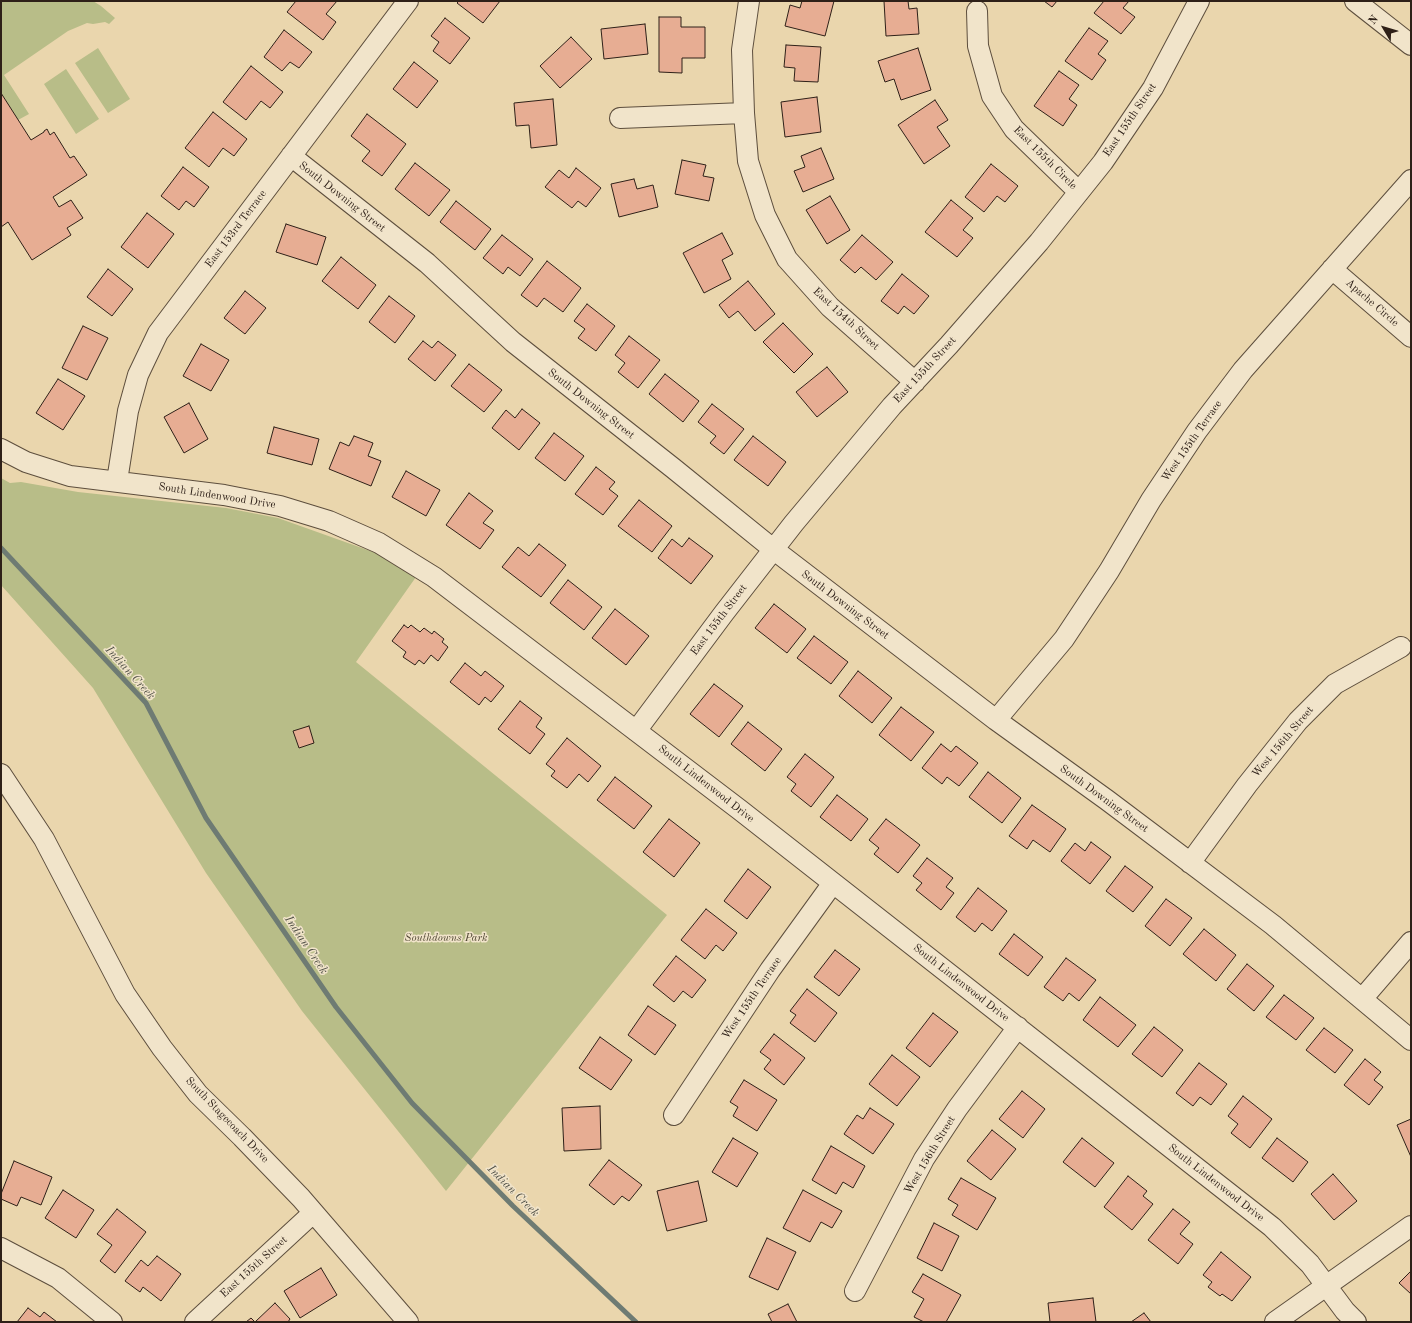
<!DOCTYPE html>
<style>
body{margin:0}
#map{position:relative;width:1412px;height:1323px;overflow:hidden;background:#ead6ad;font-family:"Old Standard TT",serif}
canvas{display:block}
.frame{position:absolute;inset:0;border:2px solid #2e2018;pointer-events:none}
.north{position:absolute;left:1364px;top:8px;width:40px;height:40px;-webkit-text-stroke:3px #f1e4ca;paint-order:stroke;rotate:308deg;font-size:11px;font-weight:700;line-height:16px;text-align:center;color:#2e2018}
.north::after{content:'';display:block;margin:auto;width:14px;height:18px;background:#2e2018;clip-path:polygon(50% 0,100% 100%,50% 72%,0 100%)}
</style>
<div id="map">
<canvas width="1412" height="1323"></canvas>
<div class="frame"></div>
<div class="north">N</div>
</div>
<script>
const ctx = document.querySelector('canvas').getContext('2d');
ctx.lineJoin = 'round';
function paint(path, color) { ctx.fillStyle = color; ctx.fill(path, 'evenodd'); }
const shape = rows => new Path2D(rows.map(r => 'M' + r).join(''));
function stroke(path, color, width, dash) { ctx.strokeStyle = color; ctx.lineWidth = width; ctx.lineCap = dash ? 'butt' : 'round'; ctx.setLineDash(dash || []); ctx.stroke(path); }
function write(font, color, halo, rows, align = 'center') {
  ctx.font = font + ' "Old Standard TT",serif'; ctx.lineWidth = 3; ctx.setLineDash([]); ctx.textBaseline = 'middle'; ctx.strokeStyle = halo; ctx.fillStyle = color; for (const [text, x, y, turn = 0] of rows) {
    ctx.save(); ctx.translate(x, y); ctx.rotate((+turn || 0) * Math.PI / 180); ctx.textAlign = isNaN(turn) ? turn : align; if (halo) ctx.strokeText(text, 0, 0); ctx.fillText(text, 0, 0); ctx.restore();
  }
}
paint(shape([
 [1,1,93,1,101,6,115,18,109,24,105,22,93,24,87,23,68,31,4,75,29,114,18,120,1,93],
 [98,48,130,99,108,113,75,63],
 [66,69,99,119,76,134,44,84],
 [1,478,10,483,21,482,78,492,226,508,278,518,376,553,416,577,356,662,667,915,446,1191,302,1011,206,873,93,688,1,585]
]), '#b8bd88');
stroke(shape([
 [1,548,146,703,206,818,336,1007,412,1103,513,1206,636,1322]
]), '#6e7b73', 5);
const building = shape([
 [296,1,337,1,326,14,336,22,323,40,287,12,296,1],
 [459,1,500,1,483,23,457,3,459,1],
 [802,1,834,1,825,36,785,26,790,5,800,8,802,1],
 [884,1,908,1,909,9,917,8,919,34,886,36,884,1],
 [1044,1,1057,1,1052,7,1044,1],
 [1104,1,1129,1,1123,8,1135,17,1121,34,1094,13,1104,1],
 [659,17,681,17,681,27,705,27,705,58,682,58,682,73,659,72,659,17],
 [445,18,470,38,450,64,433,51,439,42,431,36,445,18],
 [645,24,648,54,604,59,601,29,645,24],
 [1089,28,1108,41,1098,54,1106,60,1092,80,1065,61,1089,28],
 [284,30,312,52,299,68,290,62,282,71,264,57,284,30],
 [571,37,592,59,560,88,540,66,571,37],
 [786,45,821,47,818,82,794,81,795,68,784,67,786,45],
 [918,48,931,90,901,100,894,79,885,82,878,61,918,48],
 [414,62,438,81,417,108,393,89,414,62],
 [251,66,283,92,270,108,261,101,246,120,223,102,251,66],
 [1059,71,1079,85,1069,99,1077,105,1063,126,1034,106,1059,71],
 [1,93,31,140,44,132,44,131,47,129,50,135,54,132,70,158,74,156,87,175,53,197,59,207,71,200,83,218,67,228,71,235,32,260,8,222,1,227,1,93],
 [817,97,821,132,785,137,781,102,817,97],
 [553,99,557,145,531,148,529,125,516,126,514,103,553,99],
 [935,100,948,120,937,127,950,146,924,164,898,125,935,100],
 [213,112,247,139,234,156,223,148,209,167,185,148,213,112],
 [367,114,406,144,382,176,362,161,370,151,351,136,367,114],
 [821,148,834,179,803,192,794,171,805,167,801,156,821,148],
 [682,160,706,165,703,176,714,178,709,201,675,194,682,160],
 [415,163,450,190,429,216,395,189,415,163],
 [991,164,1018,186,1005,202,997,196,984,212,965,197,991,164],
 [183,167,209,187,194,207,186,201,179,210,161,196,183,167],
 [576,168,601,188,586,207,578,201,572,208,545,187,559,170,569,178,576,168],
 [634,179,637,189,653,185,658,207,619,217,611,184,634,179],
 [830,196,850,230,827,244,806,210,830,196],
 [951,200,973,218,963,230,973,238,957,257,925,232,951,200],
 [456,201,491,229,475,250,440,222,456,201],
 [147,213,174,234,148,268,121,247,147,213],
 [286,224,326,237,317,265,276,252,286,224],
 [722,233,733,254,722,260,731,279,704,293,683,253,722,233],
 [502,235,533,259,520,276,508,267,503,274,483,258,502,235],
 [862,235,893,262,876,280,861,267,855,273,840,260,862,235],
 [341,257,376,285,358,309,322,281,341,257],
 [547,261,581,288,563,312,544,298,537,307,521,295,547,261],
 [108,269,133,289,112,316,87,297,108,269],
 [902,274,929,296,914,314,904,306,898,314,881,301,902,274],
 [748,281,775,314,755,331,738,311,729,318,719,305,748,281],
 [245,291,266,308,245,334,224,318,245,291],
 [389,296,415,316,395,343,369,322,389,296],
 [587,304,615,326,596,351,578,338,585,329,574,321,587,304],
 [783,323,813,354,794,373,763,342,783,323],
 [83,326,108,338,87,380,62,368,83,326],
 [629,336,660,360,638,388,618,372,625,363,615,355,629,336],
 [423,341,432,348,438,341,456,355,435,381,408,359,423,341],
 [201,344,229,360,211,391,183,376,201,344],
 [469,364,502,390,484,412,451,386,469,364],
 [827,367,848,392,817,417,796,392,827,367],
 [665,374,699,401,683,422,649,394,665,374],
 [58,379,85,396,63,430,36,413,58,379],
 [189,403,208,439,184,453,164,417,189,403],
 [712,404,744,429,724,454,710,443,716,436,698,422,712,404],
 [522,409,540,423,519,450,492,428,506,410,515,418,522,409],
 [274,427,319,439,312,465,267,453,274,427],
 [554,433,584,456,565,481,535,458,554,433],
 [354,436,373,443,368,456,381,461,371,486,329,469,340,442,349,446,354,436],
 [753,436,786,462,768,486,734,460,753,436],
 [596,467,615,482,609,489,618,496,603,515,575,494,596,467],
 [406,471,440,490,426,516,392,497,406,471],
 [469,493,493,511,483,523,494,530,480,549,446,525,469,493],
 [639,500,672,526,652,552,618,526,639,500],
 [689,538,713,556,691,584,658,558,672,539,682,547,689,538],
 [539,544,566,565,541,597,502,567,518,547,529,556,539,544],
 [568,580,602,607,584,630,550,603,568,580],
 [774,604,806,629,787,653,755,628,774,604],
 [615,609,649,636,626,665,592,638,615,609],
 [404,625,408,628,411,625,420,632,424,628,432,634,434,631,444,639,442,642,448,647,438,661,431,655,424,664,419,660,415,665,403,657,406,652,392,641,404,625],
 [814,636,848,662,831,684,797,658,814,636],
 [465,663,481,676,485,671,504,686,491,702,485,697,479,705,450,682,465,663],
 [858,671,892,698,872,723,839,696,858,671],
 [714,684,743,706,719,737,690,714,714,684],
 [520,701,542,718,536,727,545,734,530,754,498,729,520,701],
 [901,707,934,732,911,761,879,735,901,707],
 [748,722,782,749,765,771,731,744,748,722],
 [309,726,314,743,299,748,293,731,309,726],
 [567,738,601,766,588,782,579,774,567,788,551,776,555,771,546,764,567,738],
 [941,744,951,752,956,746,978,763,959,786,947,777,942,784,922,768,941,744],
 [805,754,834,777,811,807,791,791,796,784,787,777,805,754],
 [988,772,1021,798,1002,823,969,797,988,772],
 [615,777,652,806,634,829,597,800,615,777],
 [837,795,868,819,851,841,820,817,837,795],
 [1032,805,1066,829,1050,852,1033,840,1027,849,1009,836,1032,805],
 [669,819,700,843,674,877,643,852,669,819],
 [886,819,920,845,898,873,874,854,879,848,869,840,886,819],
 [1091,842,1111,857,1090,884,1061,861,1075,843,1085,851,1091,842],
 [927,858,953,878,946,887,954,893,941,910,916,890,922,883,913,876,927,858],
 [1125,866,1153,887,1133,912,1106,891,1125,866],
 [748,869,771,887,747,919,724,901,748,869],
 [978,888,1007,911,992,931,982,923,975,932,956,917,978,888],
 [1166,899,1192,918,1170,946,1145,926,1166,899],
 [706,909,737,933,723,951,716,945,705,959,681,940,706,909],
 [1204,929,1236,955,1216,981,1183,954,1204,929],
 [1014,934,1043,957,1028,976,999,954,1014,934],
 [835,950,860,969,839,996,814,977,835,950],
 [676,956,706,980,692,998,683,991,674,1002,653,985,676,956],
 [1066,958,1096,980,1079,1001,1069,993,1063,1001,1044,987,1066,958],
 [1247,964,1274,986,1254,1011,1227,989,1247,964],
 [807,989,837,1013,815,1042,790,1023,796,1015,790,1011,807,989],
 [1284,995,1314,1018,1296,1040,1266,1017,1284,995],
 [1100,997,1136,1025,1118,1047,1083,1020,1100,997],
 [648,1006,676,1025,655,1055,628,1035,648,1006],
 [933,1013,958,1032,930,1067,906,1048,933,1013],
 [1154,1027,1183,1050,1162,1077,1132,1054,1154,1027],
 [1324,1028,1353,1050,1335,1073,1306,1050,1324,1028],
 [774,1034,805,1058,784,1085,764,1069,771,1060,760,1052,774,1034],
 [600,1037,632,1060,611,1090,579,1068,600,1037],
 [892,1055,920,1077,897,1106,869,1084,892,1055],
 [1365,1059,1381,1072,1374,1080,1383,1087,1369,1105,1344,1085,1365,1059],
 [1199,1063,1227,1084,1211,1105,1200,1097,1193,1106,1176,1093,1199,1063],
 [744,1080,777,1100,757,1131,733,1116,738,1107,730,1102,744,1080],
 [1022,1091,1045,1109,1023,1138,999,1119,1022,1091],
 [1243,1096,1272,1119,1250,1148,1231,1133,1238,1124,1228,1116,1243,1096],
 [600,1106,601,1149,564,1151,562,1108,600,1106],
 [870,1108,894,1124,873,1154,844,1134,857,1115,863,1119,870,1108],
 [1411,1119,1411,1157,1397,1125,1411,1119],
 [992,1130,1016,1149,991,1180,967,1161,992,1130],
 [733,1138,758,1153,737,1187,712,1172,733,1138],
 [1082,1138,1114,1163,1095,1187,1063,1162,1082,1138],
 [1277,1138,1308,1162,1293,1182,1262,1158,1277,1138],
 [831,1146,865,1166,853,1188,843,1182,836,1194,812,1180,831,1146],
 [609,1160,642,1185,629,1201,622,1196,614,1205,589,1185,609,1160],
 [14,1161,52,1177,41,1205,21,1197,17,1206,1,1199,1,1194,14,1161],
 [1333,1174,1357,1201,1334,1220,1311,1194,1333,1174],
 [1128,1176,1147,1191,1143,1196,1153,1204,1132,1230,1104,1207,1128,1176],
 [961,1178,996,1198,977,1230,952,1215,958,1205,948,1199,961,1178],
 [698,1181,707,1221,667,1231,657,1191,698,1181],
 [63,1190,94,1210,76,1238,45,1218,63,1190],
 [803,1190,842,1211,832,1228,821,1222,810,1242,783,1228,803,1190],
 [117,1209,146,1232,115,1273,100,1261,112,1245,97,1234,117,1209],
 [1173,1209,1190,1222,1180,1234,1193,1244,1178,1264,1148,1240,1173,1209],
 [934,1223,959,1236,942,1271,917,1258,934,1223],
 [767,1238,796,1252,778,1290,749,1277,767,1238],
 [1221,1252,1251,1277,1232,1301,1222,1294,1220,1296,1208,1287,1212,1282,1203,1275,1221,1252],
 [157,1256,181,1274,161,1301,143,1287,140,1292,125,1281,141,1260,148,1266,157,1256],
 [321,1268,337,1295,300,1318,284,1291,321,1268],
 [1411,1271,1411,1294,1399,1283,1411,1271],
 [923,1274,961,1295,946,1322,924,1322,914,1317,924,1299,912,1292,923,1274],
 [1093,1298,1096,1322,1050,1322,1048,1303,1093,1298],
 [275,1303,290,1319,288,1322,246,1322,251,1318,255,1322,275,1303],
 [788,1304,797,1322,772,1322,768,1314,788,1304],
 [28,1308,40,1317,44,1312,57,1322,17,1322,28,1308],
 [1144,1313,1151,1322,1131,1322,1144,1313]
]);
paint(building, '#e7ad93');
stroke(building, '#2e2018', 1);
const minor = shape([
 [749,1,742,50,744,113,748,161,765,215,787,259,830,307,915,382],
 [1355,1,1411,45],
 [977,11,978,46,992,96,1014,129,1079,192],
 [620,118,744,113],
 [291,156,427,263,513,342,673,468,773,549,996,720,1107,800,1273,925,1411,1040],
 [1332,269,1411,337],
 [1,449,26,462,70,476,224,495,280,506,329,521,379,543,434,577,740,810,1272,1227,1310,1264,1345,1311,1356,1322],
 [117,481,128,411,138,375,158,333,408,1],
 [996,720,1064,639,1109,571,1151,500,1197,431,1243,370,1411,180],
 [636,731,724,613,794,523,892,406,949,345,1039,242,1103,162,1153,88,1199,1],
 [1,774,44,839,125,994,162,1048,198,1094,242,1137,301,1198,408,1322],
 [1190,863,1247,785,1298,721,1335,684,1401,647],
 [1362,999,1411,942],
 [674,1115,770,970,833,883],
 [1,1248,58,1278,112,1322],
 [855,1291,924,1159,957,1109,1018,1027],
 [195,1322,313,1213],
 [1275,1322,1411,1226]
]);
stroke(minor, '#5d4e3d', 22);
stroke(minor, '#f1e4ca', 20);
write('11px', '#2e2018', '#f1e4ca', [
 ["East 155th Street",1130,120,-56],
 ["East 155th Circle",1045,158,45],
 ["South Downing Street",342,197,38],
 ["East 153rd Terrace",236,229,-53],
 ["Apache Circle",1372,303,41],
 ["East 154th Street",846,319,43],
 ["East 155th Street",925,370,-47],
 ["South Downing Street",591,404,38],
 ["West 155th Terrace",1192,441,-55],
 ["South Lindenwood Drive",217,496,9],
 ["South Downing Street",845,605,37],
 ["East 155th Street",719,620,-53],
 ["West 156th Street",1283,742,-50],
 ["South Lindenwood Drive",706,784,38],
 ["South Downing Street",1104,799,36],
 ["South Lindenwood Drive",961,983,38],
 ["West 155th Terrace",752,998,-56],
 ["South Stagecoach Drive",227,1120,46],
 ["West 156th Street",930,1155,-59],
 ["South Lindenwood Drive",1216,1183,38],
 ["East 155th Street",254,1267,-42]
]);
write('italic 11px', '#504734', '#f1e4ca', [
 ["Southdowns Park",446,938]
]);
write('italic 12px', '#4e4e45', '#f1e4ca', [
 ["Indian Creek",130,673,48],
 ["Indian Creek",306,945,56],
 ["Indian Creek",513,1191,45]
]);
</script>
